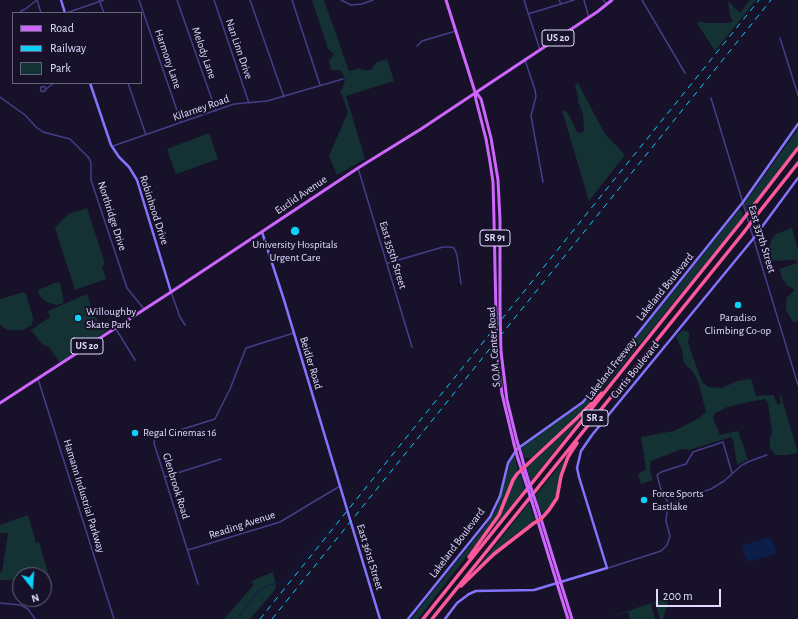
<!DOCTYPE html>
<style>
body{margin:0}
#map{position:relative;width:798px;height:619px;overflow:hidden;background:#17112a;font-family:"Alegreya Sans",sans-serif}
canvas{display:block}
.legend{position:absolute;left:12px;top:12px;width:130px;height:72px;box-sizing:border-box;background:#17112a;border:1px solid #68627f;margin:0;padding:5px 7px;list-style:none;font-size:12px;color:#e2dbfe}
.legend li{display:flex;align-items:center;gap:8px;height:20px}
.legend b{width:20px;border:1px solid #68627f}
.north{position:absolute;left:12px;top:567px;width:40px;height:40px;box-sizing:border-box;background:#17112a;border:1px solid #68627f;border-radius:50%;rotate:163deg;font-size:11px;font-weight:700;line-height:16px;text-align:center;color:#e2dbfe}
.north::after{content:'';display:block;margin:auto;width:14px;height:18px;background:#0cd0fa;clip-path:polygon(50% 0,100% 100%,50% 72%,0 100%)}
.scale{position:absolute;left:656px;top:589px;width:65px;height:18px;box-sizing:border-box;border:2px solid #e2dbfe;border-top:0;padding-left:5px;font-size:12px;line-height:14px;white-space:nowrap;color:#e2dbfe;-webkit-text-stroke:3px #17112a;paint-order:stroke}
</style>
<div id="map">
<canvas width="798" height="619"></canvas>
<ul class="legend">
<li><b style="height:5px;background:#ce65fc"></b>Road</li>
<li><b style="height:5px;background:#0cd0fa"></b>Railway</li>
<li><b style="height:11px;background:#143234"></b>Park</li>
</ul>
<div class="north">N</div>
<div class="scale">200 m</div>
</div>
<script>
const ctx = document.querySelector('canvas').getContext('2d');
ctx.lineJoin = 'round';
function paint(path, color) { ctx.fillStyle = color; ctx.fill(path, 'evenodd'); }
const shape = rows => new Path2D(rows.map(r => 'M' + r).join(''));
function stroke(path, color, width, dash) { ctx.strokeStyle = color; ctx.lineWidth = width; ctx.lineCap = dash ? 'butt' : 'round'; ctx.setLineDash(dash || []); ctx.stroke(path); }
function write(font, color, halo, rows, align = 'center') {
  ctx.font = font + ' "Alegreya Sans",sans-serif'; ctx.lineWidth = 4; ctx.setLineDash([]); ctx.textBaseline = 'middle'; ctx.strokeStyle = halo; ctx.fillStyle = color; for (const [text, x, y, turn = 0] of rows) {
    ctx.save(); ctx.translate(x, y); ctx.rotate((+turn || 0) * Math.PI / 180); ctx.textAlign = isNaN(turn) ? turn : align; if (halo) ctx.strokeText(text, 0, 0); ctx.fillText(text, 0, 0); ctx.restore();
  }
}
paint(shape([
 [312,0,324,0,349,71,359,68,364,70,371,70,377,62,387,59,394,81,346,96,365,159,337,175,329,156,348,112,340,90,342,89,345,80,343,74,340,70,331,70,329,61,334,54,328,49],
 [750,0,756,0,715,51,697,23,700,21,704,23,725,23,733,22,730,15,728,1,740,13],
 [578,83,605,134,625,155,589,201,562,110,566,111,569,115,577,132,583,133,584,129,583,114,578,101,578,97,575,85],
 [798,129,798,146,747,212,744,204],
 [209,133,218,159,176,174,167,149],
 [87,208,105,264,102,266,106,279,75,290,55,228,68,214],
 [739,210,740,210,742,211,743,217,600,393,584,409,533,456,530,458,525,458,521,447,584,403],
 [792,228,798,249,798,321,793,322,786,310,786,305,787,297,794,291,794,289,788,286,783,280,779,269,797,263,797,260,767,261,764,259,761,250,770,245,772,239,776,234],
 [57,282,60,283,64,303,57,305,49,303,45,301,40,296,38,290],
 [23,292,26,294,33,317,32,325,25,329,20,330,7,330,0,325,0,299],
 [87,294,94,315,107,331,60,363,49,347,42,344,31,330,50,317,48,311],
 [683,330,689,332,689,336,688,343,702,382,709,387,722,388,737,381,751,379,756,396,773,395,778,405,781,403,779,396,781,396,798,453,787,455,775,455,770,448,770,439,772,432,768,403,765,399,744,403,727,407,714,414,713,419,720,435,738,431,748,459,737,465,733,440,731,437,689,450,682,449,651,461,650,472,653,480,641,484,638,474,646,469,641,437,674,431,699,418,706,412,698,381,693,372,684,363,682,350,676,336],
 [579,419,580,419,531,481,527,470,528,466],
 [569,454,556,499,545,512,542,513,540,510,536,495],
 [514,455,518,469,509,485,498,514,484,534,418,619,411,619,487,524,497,508,510,463],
 [519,475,521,475,525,489,496,525,495,524,503,509,512,482],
 [529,503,535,520,512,537,478,568,478,567],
 [28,515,36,543,39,542,51,583,44,583,44,575,20,575,20,580,0,580,0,572,2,572,8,533,0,533,0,525],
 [273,572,276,586,275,590,250,619,224,619,253,586,252,581],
 [667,598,669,599,663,619,660,619,655,603,651,605,655,619,630,619,628,612,612,616]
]), '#143234');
paint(shape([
 [768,537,770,538,776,549,775,554,748,562,743,552,743,545]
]), '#0c1d48');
stroke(shape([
 [237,619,257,593,257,591,271,584,284,583,344,510]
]), '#0c1d48', 1);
stroke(shape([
 [37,0,41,13],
 [99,0,104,13],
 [139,0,181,122],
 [177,0,216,111],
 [214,0,249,103],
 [250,0,284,97],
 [292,0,320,85],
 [341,0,351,5,362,4,373,0],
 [524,0,540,50],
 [559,0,561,4],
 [584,0,589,18],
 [603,0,607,4],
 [642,0,685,73],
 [20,13,22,10,24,10,37,0],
 [66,13,104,0],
 [528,14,574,0],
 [780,38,798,95],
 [417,46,422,41,456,31],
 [525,60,535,90,536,96,531,116,543,182],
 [128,83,146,135],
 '40.5 89a2.5 2.5 0 1 1 5 0a2.5 2.5 0 1 1-5 0Z',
 [46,89,54,83],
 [0,97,25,115,36,127,43,132,70,139,89,158,91,163,91,180,127,288,144,309],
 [711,98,746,213],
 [113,146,234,104,267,101,343,79],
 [358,168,412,347],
 [747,217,798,385],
 [388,263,443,247,451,247,454,248,457,255,461,284],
 [171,292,180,317,185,325],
 [116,329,135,360],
 [38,379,114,619],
 [165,477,221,459],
 [670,505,662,493,657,475,661,472,686,464,693,452,723,442,732,473],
 [188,550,280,522,340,486],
 [608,568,661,551,667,545,670,536,666,521,667,512,671,506,681,499,711,489,724,481,742,465,750,461,767,455],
 [198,584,154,443,155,438,161,435,167,434,215,419,230,389,246,348,294,333],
 [0,603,21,605,28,609,35,619]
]), '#463e88', 1.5);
stroke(shape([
 [61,0,65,13],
 [90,83,111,145,119,157,129,167,137,180,171,292],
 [262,232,284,300,380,619],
 [408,619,490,517,500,496,508,463,517,449,583,402,743,202,798,124],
 [445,619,457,603,469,594,476,591,534,590,607,568,579,477,577,468,581,451,592,435,753,239,798,178]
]), '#8274fc', 2.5);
stroke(shape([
 [446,0,475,92,476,100,486,139,490,162,493,182,494,220,496,314],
 [476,92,481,99,491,138,498,180,500,220,500,309],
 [501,352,507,400,517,441],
 [497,355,502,394,514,444],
 [0,403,171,292,358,168,421,129,597,12,612,0],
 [521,454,526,473],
 [518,459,524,477],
 [532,502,568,619],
 [537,506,572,619]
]), '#ce65fc', 3);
stroke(shape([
 [751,209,798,148],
 [756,216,798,163],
 [469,557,499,515,513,480,517,474,577,418,602,393],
 [461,586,494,554,534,523,541,519,549,510,557,498,561,476,568,457,577,443],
 [423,619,741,222],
 [432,619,744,232]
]), '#fb599a', 3.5);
stroke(shape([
 [260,619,759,0],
 [272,619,771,0]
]), '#0cd0fa', 1, [6, 5]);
stroke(shape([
 [500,309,501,352],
 [496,314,497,355],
 [517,441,521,454],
 [514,444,518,459],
 [526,473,537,506],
 [524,477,532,502]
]), '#ce65fc', 3);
stroke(shape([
 [741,222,751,209],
 [744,232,756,216]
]), '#fb599a', 3.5);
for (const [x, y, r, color] of [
 [295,231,5,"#0cd0fa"],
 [738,305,4,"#0cd0fa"],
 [78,318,4,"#0cd0fa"],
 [135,433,4,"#0cd0fa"],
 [644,500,4,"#0cd0fa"]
]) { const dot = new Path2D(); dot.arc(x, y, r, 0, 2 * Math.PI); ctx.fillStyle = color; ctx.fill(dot); stroke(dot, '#17112a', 1.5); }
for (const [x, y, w] of [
 [558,38,32],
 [495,238,30],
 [87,346,32],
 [595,418,26]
]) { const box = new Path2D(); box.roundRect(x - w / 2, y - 8, w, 16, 3); ctx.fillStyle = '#17112a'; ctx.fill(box); stroke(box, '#e2dbfe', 1); }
write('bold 10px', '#e2dbfe', null, [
 ["US 20",558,38],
 ["SR 91",495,238],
 ["US 20",87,346],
 ["SR 2",595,418]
]);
write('11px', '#e2dbfe', '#17112a', [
 ["Nan Linn Drive",239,49,71],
 ["Melody Lane",204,53,71],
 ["Harmony Lane",168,59,71],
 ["Kilarney Road",201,108,-19],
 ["Euclid Avenue",301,195,-34],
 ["Robinhood Drive",154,210,72],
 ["Northridge Drive",112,216,72],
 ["East 337th Street",762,239,73],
 ["East 355th Street",393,255,73],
 ["Lakeland Boulevard",665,287,-51],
 ["S.O.M. Center Road",494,347,-94],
 ["Beidler Road",311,363,73],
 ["Lakeland Freeway",611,369,-52],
 ["Curtis Boulevard",635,370,-51],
 ["Glenbrook Road",176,486,73],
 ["Hamann Industrial Parkway",84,496,73],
 ["Reading Avenue",242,525,-18],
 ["Lakeland Boulevard",457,543,-53],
 ["East 361st Street",370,557,73]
]);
write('11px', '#e2dbfe', '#17112a', [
 ["University Hospitals",295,245,"center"],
 ["Urgent Care",295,258,"center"],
 ["Willoughby",86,312],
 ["Skate Park",86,325],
 ["Paradiso",738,318,"center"],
 ["Climbing Co-op",738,331,"center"],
 ["Regal Cinemas 16",143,433],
 ["Force Sports",652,494],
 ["Eastlake",652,507]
], 'left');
</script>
